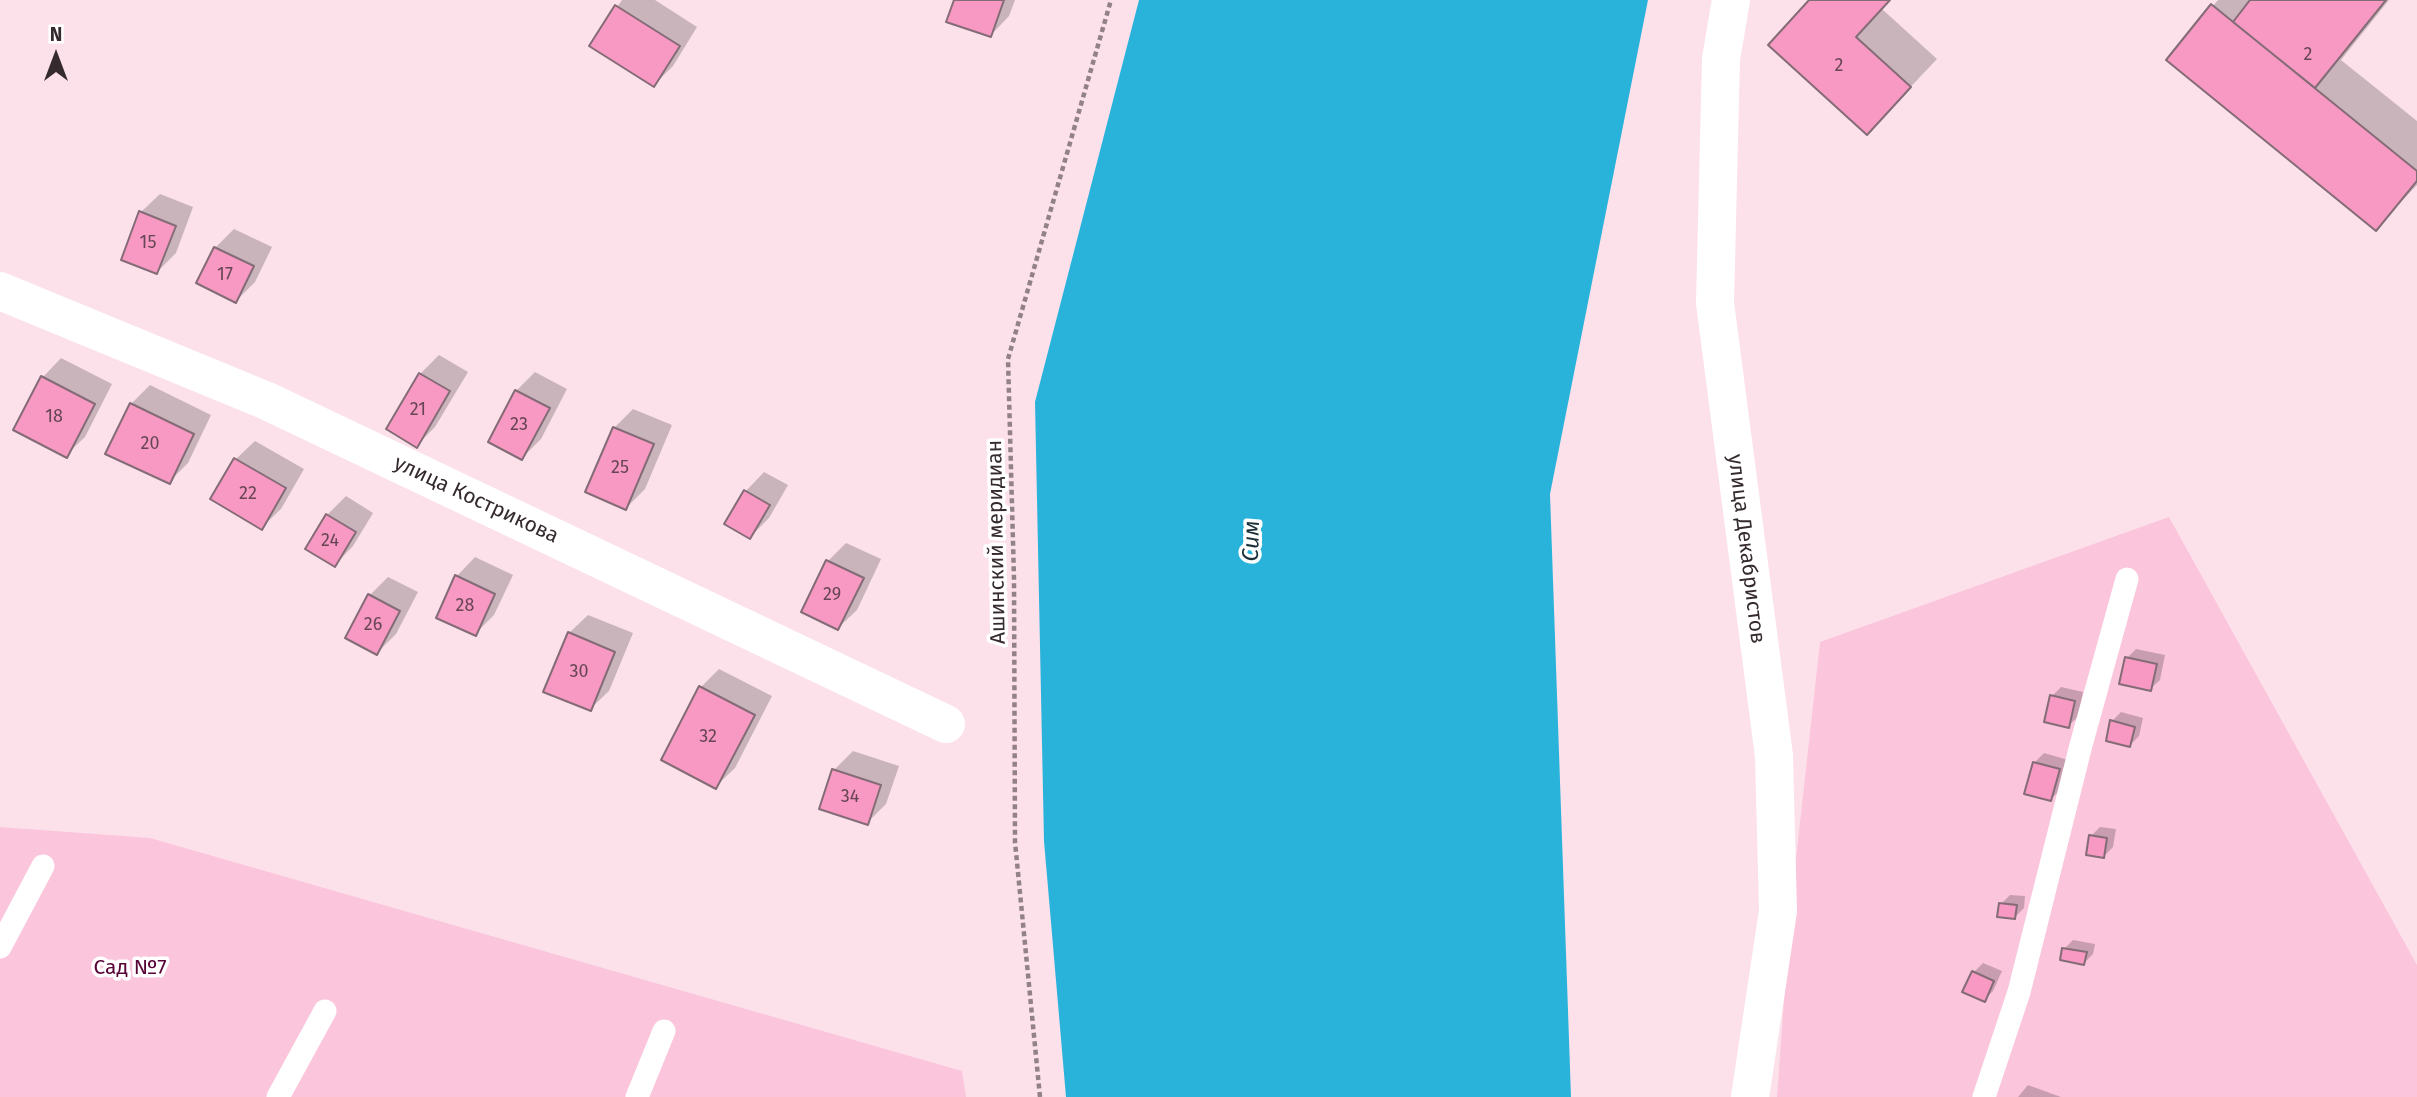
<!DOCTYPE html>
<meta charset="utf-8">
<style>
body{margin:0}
#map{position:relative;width:2417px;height:1097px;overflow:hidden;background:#fce1eb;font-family:"Fira Sans",sans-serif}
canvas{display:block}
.north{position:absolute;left:21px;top:21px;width:70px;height:70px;-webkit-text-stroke:5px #fff;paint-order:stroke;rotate:0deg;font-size:19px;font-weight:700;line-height:28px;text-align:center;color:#352b2f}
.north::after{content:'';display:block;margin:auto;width:24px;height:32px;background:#352b2f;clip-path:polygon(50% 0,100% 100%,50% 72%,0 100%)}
</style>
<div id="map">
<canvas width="2417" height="1097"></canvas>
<div class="north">N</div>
</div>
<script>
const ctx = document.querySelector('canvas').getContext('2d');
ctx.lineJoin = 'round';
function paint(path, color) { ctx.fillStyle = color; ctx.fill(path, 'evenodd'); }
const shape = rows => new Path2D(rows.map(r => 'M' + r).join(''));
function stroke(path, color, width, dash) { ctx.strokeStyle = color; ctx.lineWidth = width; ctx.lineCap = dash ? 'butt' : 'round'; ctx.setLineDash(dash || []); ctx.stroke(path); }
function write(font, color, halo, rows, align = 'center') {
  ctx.font = font + ' "Fira Sans",sans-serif'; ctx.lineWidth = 7; ctx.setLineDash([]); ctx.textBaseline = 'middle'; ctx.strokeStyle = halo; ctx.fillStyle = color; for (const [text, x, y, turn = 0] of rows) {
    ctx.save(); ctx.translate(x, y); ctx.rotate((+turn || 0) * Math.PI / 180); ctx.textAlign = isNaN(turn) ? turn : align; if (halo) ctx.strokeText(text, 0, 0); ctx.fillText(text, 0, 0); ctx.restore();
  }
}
paint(shape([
 [2169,517,2417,965,2417,1097,1777,1097,1791,904,1820,642],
 [0,827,150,838,962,1071,966,1097,0,1097]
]), '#fbc5db');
paint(shape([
 [1139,0,1648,0,1550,494,1571,1097,1066,1097,1044,841,1035,402]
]), '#29b3db');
paint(shape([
 [622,0,655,0,697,27,673,66,654,85,591,45],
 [956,0,1015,0,1009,16,991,35],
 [1811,0,1890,0,1882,9,1937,59,1867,133],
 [2218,0,2389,0,2341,60,2417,121,2417,185,2376,228,2168,60],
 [160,194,193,207,176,253,157,272,141,212],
 [234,229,272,247,255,282,236,301,215,248],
 [439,355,468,372,435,427,416,446,420,374],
 [61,358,112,384,85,437,66,455,43,377],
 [535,372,567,389,541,439,522,458,516,391],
 [150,385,211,415,188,463,169,482,131,404],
 [633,409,672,425,645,489,626,508,614,428],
 [255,441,304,469,281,509,262,527,236,459],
 [764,472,788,485,769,518,750,537,727,524,746,491],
 [346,496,373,513,353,546,335,565,327,515],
 [846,543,881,559,857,610,838,628,828,561],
 [475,557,513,575,494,615,475,634,457,576],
 [388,577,418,592,396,634,377,653,369,596],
 [588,615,633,633,609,691,590,709,569,633],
 [2136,649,2165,655,2160,680,2150,689,2127,658],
 [719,669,772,696,735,768,716,786,701,687],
 [2061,687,2083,692,2078,717,2068,726,2052,696],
 [2121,712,2143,718,2139,736,2130,745,2112,721],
 [853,751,899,766,886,804,867,823,834,770],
 [2044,753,2068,760,2060,790,2051,799,2035,762],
 [2100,827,2116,829,2113,847,2104,856,2091,836],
 [2010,895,2025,896,2024,908,2015,917,2001,904],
 [2073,940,2095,944,2093,954,2084,963,2064,949],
 [1983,963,2002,971,1993,991,1984,1000,1974,972],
 [2028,1085,2061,1097,2018,1097]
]), '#0003');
const building = shape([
 [954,0,1004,0,991,37,946,22,954,0],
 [1809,0,1890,0,1856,37,1911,87,1867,135,1768,45,1809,0],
 [2250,0,2386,0,2315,88,2233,22,2250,0],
 [2211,4,2417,171,2417,181,2376,231,2166,60,2211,4],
 [615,5,680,46,654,87,589,46,615,5],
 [139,211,176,226,157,274,121,260,139,211],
 [214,247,254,266,236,303,196,283,214,247],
 [419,373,450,391,417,448,386,429,419,373],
 [41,376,95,404,67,458,13,430,41,376],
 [515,390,550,408,522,460,488,442,515,390],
 [130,403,194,434,170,484,105,454,130,403],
 [613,427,654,444,626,510,585,492,613,427],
 [234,458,286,488,262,530,210,499,234,458],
 [744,490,770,505,750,539,724,524,744,490],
 [326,514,356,532,335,567,305,549,326,514],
 [826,560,864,578,838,630,801,612,826,560],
 [455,575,495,594,476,636,436,618,455,575],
 [368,594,400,611,377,655,345,638,368,594],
 [568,632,615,652,591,711,543,692,568,632],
 [2125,657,2157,664,2151,691,2119,684,2125,657],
 [699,686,755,715,716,789,661,760,699,686],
 [2050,695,2075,701,2069,728,2044,722,2050,695],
 [2110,720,2135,727,2130,747,2106,741,2110,720],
 [2033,762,2060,769,2051,801,2024,794,2033,762],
 [832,769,881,785,868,825,819,809,832,769],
 [2089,835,2107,838,2104,858,2086,855,2089,835],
 [1999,903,2017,905,2015,919,1997,917,1999,903],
 [2062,948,2087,952,2084,965,2060,960,2062,948],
 [1972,971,1994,981,1985,1002,1962,992,1972,971]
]);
paint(building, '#f899c3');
stroke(building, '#846c76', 2);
stroke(shape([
 [1040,1097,1015,842,1014,578,1008,359,1111,0]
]), '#938188', 4.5, [5, 3.5]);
stroke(shape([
 [0,947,43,866],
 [278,1097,325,1011],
 [637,1097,664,1031],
 [1984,1097,2019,992,2081,745,2127,579]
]), '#fff', 23);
stroke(shape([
 [1731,0,1721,59,1715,303,1774,756,1778,911,1750,1097],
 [0,291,267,401,946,724]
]), '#fff', 38);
write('18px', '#664654', null, [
 ["2",2308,55],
 ["2",1839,66],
 ["15",148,243],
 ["17",225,275],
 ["21",418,410],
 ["18",54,417],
 ["23",519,425],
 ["20",150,444],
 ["25",620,468],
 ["22",248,494],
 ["24",330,541],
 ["29",832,595],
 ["28",465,606],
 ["26",373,625],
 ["30",579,672],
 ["32",708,737],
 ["34",850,797]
]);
write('21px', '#352b2f', '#fff', [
 ["улица Кострикова",476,500,25],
 ["Ашинский меридиан",997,542,-91],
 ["улица Декабристов",1746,549,83]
]);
write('21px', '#590436', '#fff', [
 ["Сад №7",130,968]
]);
write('italic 23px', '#1b3038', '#fff', [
 ["Сим",1252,541,-88]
]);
</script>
